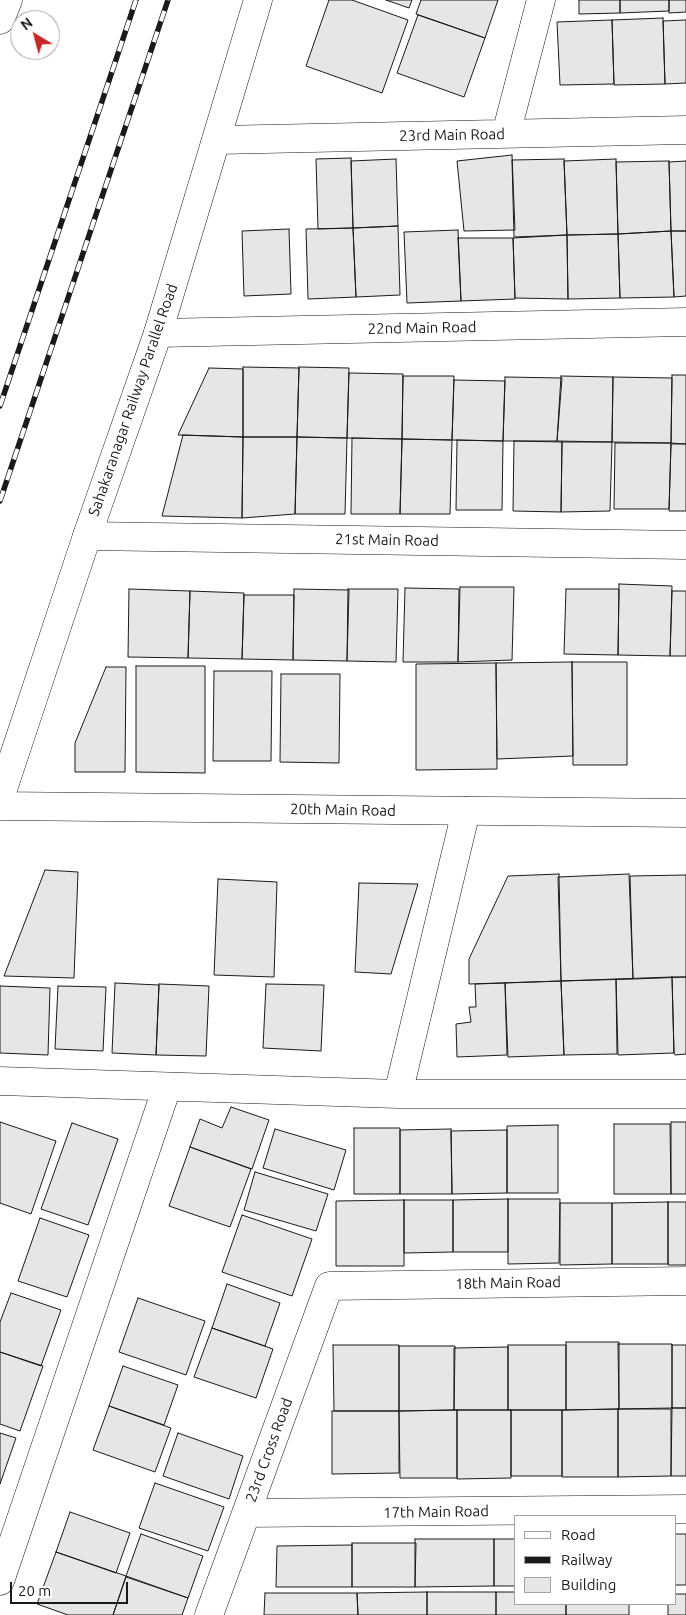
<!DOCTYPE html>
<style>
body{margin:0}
#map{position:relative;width:686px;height:1615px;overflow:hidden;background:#fff;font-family:Ubuntu,sans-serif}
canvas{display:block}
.legend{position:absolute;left:514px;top:1515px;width:162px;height:90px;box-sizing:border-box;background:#fff;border:1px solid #a3a3a3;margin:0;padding:6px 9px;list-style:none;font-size:15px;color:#1a1a1a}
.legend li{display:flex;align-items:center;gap:10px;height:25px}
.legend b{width:25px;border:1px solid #a3a3a3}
.north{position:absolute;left:10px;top:10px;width:50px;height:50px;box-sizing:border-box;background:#fff;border:1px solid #a3a3a3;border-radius:50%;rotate:323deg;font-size:14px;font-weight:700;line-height:20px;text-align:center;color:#1a1a1a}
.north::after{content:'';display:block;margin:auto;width:18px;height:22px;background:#c62828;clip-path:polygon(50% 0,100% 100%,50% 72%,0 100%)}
.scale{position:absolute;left:10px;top:1582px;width:118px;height:22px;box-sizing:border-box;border:2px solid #1a1a1a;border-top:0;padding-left:6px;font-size:15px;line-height:18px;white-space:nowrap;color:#1a1a1a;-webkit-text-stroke:4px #fff;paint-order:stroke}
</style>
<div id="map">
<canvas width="686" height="1615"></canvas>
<ul class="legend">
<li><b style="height:6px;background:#fff"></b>Road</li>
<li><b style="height:6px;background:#1a1a1a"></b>Railway</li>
<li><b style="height:14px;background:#e6e6e6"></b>Building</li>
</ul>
<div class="north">N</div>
<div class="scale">20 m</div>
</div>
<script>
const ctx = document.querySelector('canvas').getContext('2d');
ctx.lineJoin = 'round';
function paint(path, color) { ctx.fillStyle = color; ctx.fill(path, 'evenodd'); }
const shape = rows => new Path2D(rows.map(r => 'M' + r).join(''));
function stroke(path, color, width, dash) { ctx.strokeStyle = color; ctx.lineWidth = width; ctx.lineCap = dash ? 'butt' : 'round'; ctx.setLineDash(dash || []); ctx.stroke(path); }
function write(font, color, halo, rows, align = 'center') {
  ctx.font = font + ' Ubuntu,sans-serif'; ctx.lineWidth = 4; ctx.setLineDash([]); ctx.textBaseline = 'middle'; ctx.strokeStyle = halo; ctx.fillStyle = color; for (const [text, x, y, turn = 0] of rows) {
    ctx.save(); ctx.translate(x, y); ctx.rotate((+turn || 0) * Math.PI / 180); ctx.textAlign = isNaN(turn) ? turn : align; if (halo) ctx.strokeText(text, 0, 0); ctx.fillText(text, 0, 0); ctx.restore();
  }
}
const building = shape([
 [329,0,352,0,408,20,382,93,306,66,329,0],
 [386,0,412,0,409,8,386,0],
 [421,0,498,0,485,38,416,14,421,0],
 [579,0,620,0,620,13,579,14,579,0],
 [620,0,669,0,669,11,620,13,620,0],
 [669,0,686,0,686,12,669,13,669,0],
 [418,15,485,38,464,97,397,73,418,15],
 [663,18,665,84,614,85,612,20,663,18],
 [612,20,614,84,560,85,557,22,612,20],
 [686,20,686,83,665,84,663,21,686,20],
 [512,155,515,230,464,231,457,161,512,155],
 [351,158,353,228,318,229,316,159,351,158],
 [396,159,398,226,353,228,351,161,396,159],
 [564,159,567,235,514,237,512,160,564,159],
 [616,159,618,234,567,235,564,161,616,159],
 [669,161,671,231,618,234,616,162,669,161],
 [686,161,686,231,671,231,669,162,686,161],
 [398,226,400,295,356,297,353,228,398,226],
 [353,228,356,297,308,299,306,229,353,228],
 [289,229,291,294,244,296,242,231,289,229],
 [458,230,461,301,407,303,404,232,458,230],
 [671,231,674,297,620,298,618,234,671,231],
 [671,231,686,231,686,296,674,297,671,231],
 [618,234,620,298,568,299,567,235,618,234],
 [567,235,568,299,515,298,513,238,567,235],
 [458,238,513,238,515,299,461,301,458,238],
 [243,367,299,368,297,437,243,437,243,367],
 [299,367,349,368,347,438,297,437,299,367],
 [209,368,243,369,243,437,178,435,209,368],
 [349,373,403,374,402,439,347,438,349,373],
 [672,375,686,375,686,444,671,443,672,375],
 [403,376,454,376,452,440,402,439,403,376],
 [561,376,613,377,612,442,557,441,561,376],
 [505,377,562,378,557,441,503,441,505,377],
 [613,377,672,378,671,443,612,442,613,377],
 [454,380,505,381,503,441,452,440,454,380],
 [183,435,243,437,242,518,162,516,183,435],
 [243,437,297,437,295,514,242,518,243,437],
 [297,437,347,438,345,514,295,514,297,437],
 [352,438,402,439,400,514,351,514,352,438],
 [402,439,452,440,450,514,400,514,402,439],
 [457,440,503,441,502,510,456,510,457,440],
 [514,441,562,442,561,512,513,511,514,441],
 [562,442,612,442,610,511,561,512,562,442],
 [615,443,671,443,669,509,614,509,615,443],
 [671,444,686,444,686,511,669,511,671,444],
 [619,584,672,586,670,656,618,655,619,584],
 [460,587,514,587,512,660,458,662,460,587],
 [405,588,459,589,458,662,403,662,405,588],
 [129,589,190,591,188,658,128,657,129,589],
 [294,589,349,590,347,661,293,660,294,589],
 [348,589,398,589,396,662,347,661,348,589],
 [566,589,619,589,618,655,564,654,566,589],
 [190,591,244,593,242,659,188,658,190,591],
 [672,591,686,591,686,656,670,656,672,591],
 [244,595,294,595,293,660,242,659,244,595],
 [572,662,573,756,497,759,496,663,572,662],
 [572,662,627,662,627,765,573,765,572,662],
 [496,663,497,769,416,770,416,664,496,663],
 [136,666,205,666,205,773,136,772,136,666],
 [106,667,126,667,125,772,75,772,75,743,106,667],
 [214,671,272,671,271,761,213,761,214,671],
 [281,674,340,674,339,763,280,762,281,674],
 [45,870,78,872,74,978,4,976,45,870],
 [559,874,561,981,469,984,469,959,508,876,559,874],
 [629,874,633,979,561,981,558,877,629,874],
 [686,875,686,977,633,979,630,876,686,875],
 [218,879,277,882,274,977,214,975,218,879],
 [359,883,418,884,391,974,355,972,359,883],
 [672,977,686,977,686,1054,675,1055,674,1053,672,977],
 [672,977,674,1053,618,1055,616,979,672,977],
 [616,979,617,1054,564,1055,561,981,616,979],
 [561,981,564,1055,508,1057,505,983,561,981],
 [115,983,159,985,156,1055,112,1053,115,983],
 [505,983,507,1055,457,1057,456,1024,471,1022,469,1007,476,1007,475,984,505,983],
 [159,984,209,986,206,1056,156,1055,159,984],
 [266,984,324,985,321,1051,263,1048,266,984],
 [0,986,50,988,48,1055,0,1053,0,986],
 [58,986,106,987,103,1051,55,1049,58,986],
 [231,1107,269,1120,252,1169,190,1147,200,1119,222,1128,231,1107],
 [0,1122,56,1141,31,1214,0,1203,0,1122],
 [671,1122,686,1122,686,1194,671,1194,671,1122],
 [72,1123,118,1139,88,1225,41,1209,72,1123],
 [614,1124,670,1124,671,1194,614,1194,614,1124],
 [558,1125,558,1193,507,1193,507,1126,558,1125],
 [354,1128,400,1128,400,1194,354,1194,354,1128],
 [275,1129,346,1150,334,1190,263,1168,275,1129],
 [451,1129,452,1194,400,1194,400,1130,451,1129],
 [507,1130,507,1193,452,1194,451,1131,507,1130],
 [190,1147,251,1169,230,1227,169,1206,190,1147],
 [255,1172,328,1194,316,1231,244,1210,255,1172],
 [508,1199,560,1199,559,1263,508,1264,508,1199],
 [508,1199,508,1252,453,1252,453,1200,508,1199],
 [404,1200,453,1200,453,1252,404,1253,404,1200],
 [404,1200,404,1266,336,1266,336,1201,404,1200],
 [668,1202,686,1202,686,1265,668,1265,668,1202],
 [668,1202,668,1264,612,1264,612,1203,668,1202],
 [560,1203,612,1203,612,1264,560,1265,560,1203],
 [242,1215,312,1239,292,1296,222,1272,242,1215],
 [40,1218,89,1235,67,1297,18,1281,40,1218],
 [227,1284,280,1303,265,1346,212,1328,227,1284],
 [11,1293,61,1310,41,1366,0,1352,0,1322,11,1293],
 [138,1298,205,1321,186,1375,119,1352,138,1298],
 [212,1328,273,1349,256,1398,194,1377,212,1328],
 [566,1342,619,1342,619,1409,566,1410,566,1342],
 [618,1344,672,1344,672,1408,619,1409,618,1344],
 [333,1345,399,1345,399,1411,334,1411,333,1345],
 [508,1345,566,1345,566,1410,508,1410,508,1345],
 [672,1345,686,1345,686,1408,672,1408,672,1345],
 [399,1346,455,1346,454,1410,399,1411,399,1346],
 [508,1347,508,1410,454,1410,454,1348,508,1347],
 [0,1352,43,1366,20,1431,0,1424,0,1352],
 [123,1366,178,1385,164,1425,109,1406,123,1366],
 [109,1406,171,1428,155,1472,93,1450,109,1406],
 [672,1408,686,1408,686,1476,671,1476,672,1408],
 [618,1409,671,1409,671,1476,618,1477,618,1409],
 [618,1409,618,1477,562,1477,562,1410,618,1409],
 [454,1410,457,1410,457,1478,400,1478,399,1411,454,1410],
 [457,1410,511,1410,511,1478,457,1479,457,1410],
 [511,1410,562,1410,562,1476,511,1476,511,1410],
 [332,1411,399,1411,399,1473,332,1474,332,1411],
 [0,1433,16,1438,0,1484,0,1433],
 [178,1433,243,1456,229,1499,163,1476,178,1433],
 [155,1483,224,1507,208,1551,139,1528,155,1483],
 [70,1512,130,1533,116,1573,56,1552,70,1512],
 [141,1534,203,1556,188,1598,126,1576,141,1534],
 [675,1534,686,1534,686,1585,675,1585,675,1534],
 [415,1539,494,1539,494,1586,415,1587,415,1539],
 [494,1539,515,1539,515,1586,494,1586,494,1539],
 [352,1543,416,1543,415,1587,352,1587,352,1543],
 [352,1545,352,1587,276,1587,277,1546,352,1545],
 [56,1552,126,1576,113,1615,68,1615,37,1604,56,1552],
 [126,1577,188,1598,182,1615,113,1615,126,1577],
 [427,1592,427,1615,358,1615,357,1593,427,1592],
 [427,1592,496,1592,496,1615,427,1615,427,1592],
 [496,1592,515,1592,515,1604,566,1604,566,1615,496,1615,496,1592],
 [265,1593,357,1593,358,1615,264,1615,265,1593],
 [675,1594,686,1594,686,1615,668,1615,668,1604,675,1604,675,1594],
 [566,1604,629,1604,629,1615,566,1615,566,1604]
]);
paint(building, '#e6e6e6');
stroke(building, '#1a1a1a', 1);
const minor = shape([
 [506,134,541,0],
 [218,140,686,130],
 [158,333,686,322],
 [87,536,686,545],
 [0,1081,398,1094,686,1094],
 [398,1094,466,811],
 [246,1513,686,1509],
 [0,1581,167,1087],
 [209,1615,329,1286,686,1281]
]);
const tertiary = shape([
 [0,798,87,536,158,333,258,0],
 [0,806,686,813]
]);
const secondary = shape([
 [0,20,8,0]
]);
stroke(minor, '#1a1a1a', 29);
stroke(tertiary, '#1a1a1a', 29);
stroke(secondary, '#1a1a1a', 29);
stroke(minor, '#fff', 28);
stroke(tertiary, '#fff', 28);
stroke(secondary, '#fff', 28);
const rail = shape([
 [0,406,136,0],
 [0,501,168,0]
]);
stroke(rail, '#1a1a1a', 5.5);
stroke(rail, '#fff', 4, [11]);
write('15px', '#1a1a1a', '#fff', [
 ["23rd Main Road",452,135,-1],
 ["22nd Main Road",422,328,-1],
 ["Sahakaranagar Railway Parallel Road",133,400,-71],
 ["21st Main Road",387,540,1],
 ["20th Main Road",343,810,1],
 ["18th Main Road",508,1283,-1],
 ["23rd Cross Road",269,1450,-70],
 ["17th Main Road",436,1512,-1]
]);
</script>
